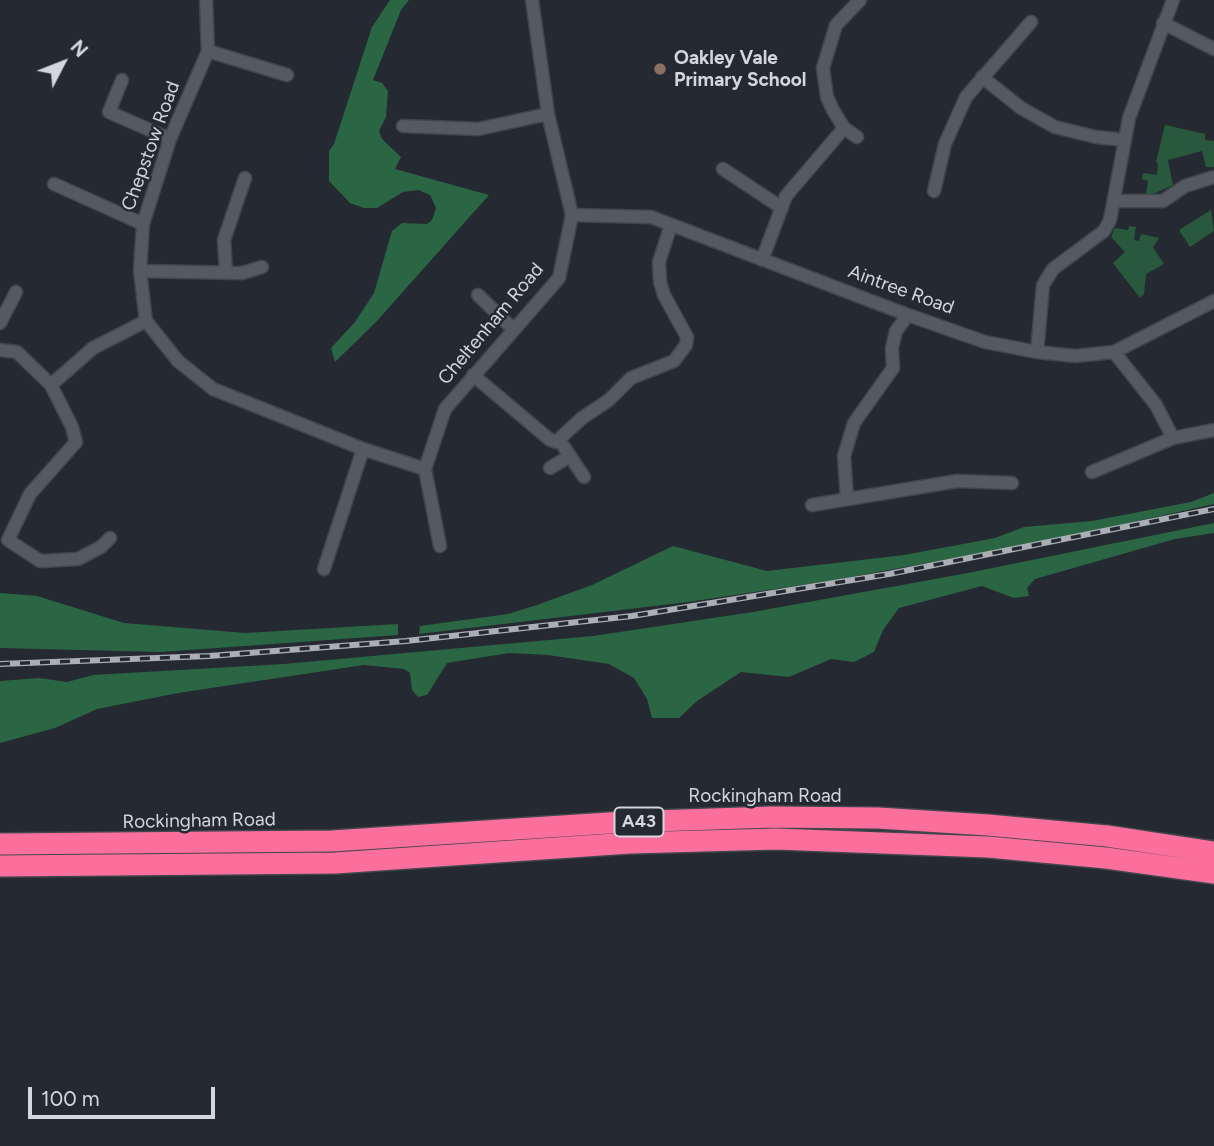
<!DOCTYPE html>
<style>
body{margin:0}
#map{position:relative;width:1214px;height:1146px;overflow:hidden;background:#252931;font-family:Figtree,sans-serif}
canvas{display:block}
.north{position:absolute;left:28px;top:28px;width:70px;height:70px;-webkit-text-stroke:5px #252931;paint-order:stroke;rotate:48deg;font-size:19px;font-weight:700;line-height:28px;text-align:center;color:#d3d6dc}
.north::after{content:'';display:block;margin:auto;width:24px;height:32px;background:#d3d6dc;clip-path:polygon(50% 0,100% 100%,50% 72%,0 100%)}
.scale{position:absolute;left:28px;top:1087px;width:187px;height:32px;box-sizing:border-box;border:4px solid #d3d6dc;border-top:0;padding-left:9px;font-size:21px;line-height:24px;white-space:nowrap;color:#d3d6dc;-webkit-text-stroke:5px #252931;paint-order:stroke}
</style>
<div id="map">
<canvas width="1214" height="1146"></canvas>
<div class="north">N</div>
<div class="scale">100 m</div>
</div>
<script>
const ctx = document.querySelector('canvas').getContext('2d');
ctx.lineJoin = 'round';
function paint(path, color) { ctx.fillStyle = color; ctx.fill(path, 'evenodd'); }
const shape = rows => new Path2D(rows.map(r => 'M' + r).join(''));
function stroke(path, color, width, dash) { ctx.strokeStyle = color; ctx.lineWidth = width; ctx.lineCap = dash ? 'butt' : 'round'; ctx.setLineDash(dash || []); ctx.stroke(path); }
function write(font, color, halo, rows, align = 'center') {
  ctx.font = font + ' Figtree,sans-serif'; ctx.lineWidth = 5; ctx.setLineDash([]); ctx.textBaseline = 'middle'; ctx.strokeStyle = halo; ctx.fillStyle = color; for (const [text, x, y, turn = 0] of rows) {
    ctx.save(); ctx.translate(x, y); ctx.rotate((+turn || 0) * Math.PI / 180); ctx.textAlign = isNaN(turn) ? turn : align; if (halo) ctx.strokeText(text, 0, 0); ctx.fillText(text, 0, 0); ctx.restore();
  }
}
paint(shape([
 [1165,125,1205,134,1205,140,1214,141,1214,167,1206,167,1202,151,1168,160,1173,185,1153,194,1146,194,1148,181,1142,179,1143,173,1157,175,1158,164,1156,162],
 [1211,210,1214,231,1190,247,1179,230],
 [1129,226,1136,227,1134,240,1139,241,1141,234,1159,238,1153,247,1164,264,1146,274,1144,294,1140,298,1113,263,1125,252,1111,237,1115,228,1128,230]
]), '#29593c');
paint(shape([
 [390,0,409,0,401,10,373,80,382,83,388,91,386,117,379,131,382,139,401,157,395,169,489,195,376,322,335,362,331,348,355,322,374,293,392,231,402,223,427,224,432,220,436,208,430,195,418,190,403,192,377,208,364,208,350,203,329,181,329,151,334,144,372,27],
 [1214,493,1214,504,1058,539,835,580,688,602,419,634,420,626,508,614,537,605,592,585,673,546,767,571,904,555,995,538,1024,527,1092,521,1191,502],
 [1214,523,1214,533,1175,539,1035,579,1027,588,1029,596,1014,598,982,586,899,608,883,630,874,652,854,662,831,659,789,677,741,672,697,701,679,718,652,718,647,699,634,678,609,664,548,655,509,653,447,663,427,695,418,697,412,690,410,673,404,669,364,665,178,693,97,709,55,728,0,743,0,681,39,678,67,682,93,675,284,664,593,636,753,612,968,573],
 [0,593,37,596,124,623,245,633,398,624,398,635,161,652,0,648]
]), '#2b6644');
const street = shape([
 [206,0,208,51,170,139,143,224,140,271,146,321,178,361,213,389,363,449,425,469],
 [1163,23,1214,49],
 [208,51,287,75],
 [982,77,1021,108,1055,127,1096,137,1125,140],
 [122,80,109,112,170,139],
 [403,126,478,129,548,114],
 [857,137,844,128,833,110,827,97,823,68,836,25,860,0],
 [723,169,782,208],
 [54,184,143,224],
 [934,191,945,144,966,97,1031,22],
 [1115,201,1163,201,1185,186,1214,177],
 [572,215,651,217,908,315,985,342,1037,352,1075,356,1114,352,1214,301],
 [762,260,786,196,844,128],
 [140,271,242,273,262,267],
 [226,272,224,240,245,178],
 [478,295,513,329],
 [0,323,16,292],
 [0,350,17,352,51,385,93,348,146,321],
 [1037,352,1043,285,1053,269,1104,231,1110,220,1129,118,1173,0],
 [1114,352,1156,405,1173,438],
 [473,375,549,439,556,442,582,418,609,400,631,378,674,361,686,345,687,337,664,295,660,282,659,262,671,225],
 [51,385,72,427,76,442,30,494,8,540,40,561,78,559,101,547,110,538],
 [560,441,584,477],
 [550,468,570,456],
 [1092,472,1173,438,1214,430],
 [847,499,844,456,854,423,893,368,892,348,896,331,908,315],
 [812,505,957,481,1012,483],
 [440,546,425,469,445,409,559,278,572,215,548,114,532,0],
 [324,569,363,449]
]);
const highway = shape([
 [0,844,332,841,624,822,772,817,878,818,988,825,1107,836,1214,852],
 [0,866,335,863,630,843,776,839,988,847,1106,858,1214,873]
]);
stroke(street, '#41454c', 15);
stroke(highway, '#41454c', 24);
stroke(street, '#545962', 12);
stroke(highway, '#fb6f9d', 21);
const rail = shape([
 [0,664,209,656,406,641,632,616,889,574,1214,509]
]);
stroke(rail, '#abaeb4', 6);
stroke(rail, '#252931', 3.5, [10]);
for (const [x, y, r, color] of [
 [660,69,7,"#8d6e63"]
]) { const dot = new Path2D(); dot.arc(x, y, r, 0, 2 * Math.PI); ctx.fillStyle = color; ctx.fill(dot); stroke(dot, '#252931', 2.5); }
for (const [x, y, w] of [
 [639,822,49]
]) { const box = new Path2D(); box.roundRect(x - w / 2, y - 14.5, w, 29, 5); ctx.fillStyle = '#252931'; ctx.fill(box); stroke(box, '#d3d6dc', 2); }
write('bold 18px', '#d3d6dc', null, [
 ["A43",639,822]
]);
write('bold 19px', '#d3d6dc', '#252931', [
 ["Oakley Vale",674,58],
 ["Primary School",674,80]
], 'left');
write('19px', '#d3d6dc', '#252931', [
 ["Chepstow Road",151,146,-70],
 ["Aintree Road",901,290,20],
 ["Cheltenham Road",491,324,-50],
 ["Rockingham Road",765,796],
 ["Rockingham Road",199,821,-1]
]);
</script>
